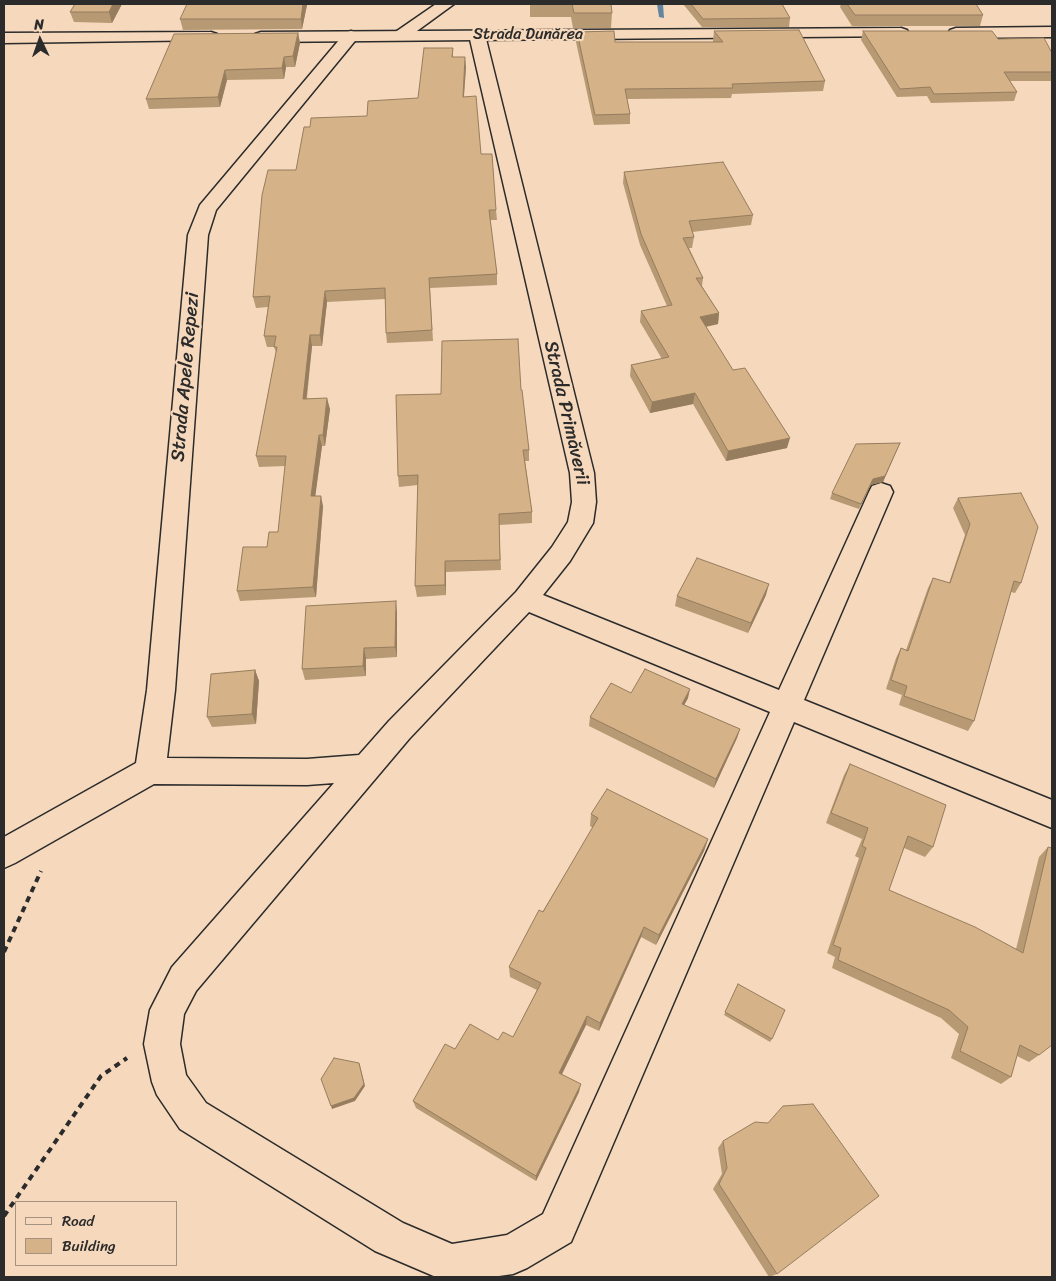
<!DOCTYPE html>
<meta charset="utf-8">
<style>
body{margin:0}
#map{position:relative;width:1056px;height:1281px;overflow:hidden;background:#f6d8bc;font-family:Sriracha,sans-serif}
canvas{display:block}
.frame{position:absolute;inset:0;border:5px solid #2b2b2b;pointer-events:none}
.legend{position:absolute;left:15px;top:1201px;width:162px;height:65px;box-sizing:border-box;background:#f6d8bc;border:1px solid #a59382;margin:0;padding:6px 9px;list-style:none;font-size:15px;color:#2b2b2b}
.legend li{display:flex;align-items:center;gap:10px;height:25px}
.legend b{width:25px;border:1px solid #a59382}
.north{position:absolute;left:15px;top:15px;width:50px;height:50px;-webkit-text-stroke:4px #f6d8bc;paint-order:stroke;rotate:357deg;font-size:14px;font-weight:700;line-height:20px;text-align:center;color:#2b2b2b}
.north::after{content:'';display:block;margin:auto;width:18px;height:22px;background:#2b2b2b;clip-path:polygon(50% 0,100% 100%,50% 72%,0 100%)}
</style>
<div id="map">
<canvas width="1056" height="1281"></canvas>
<div class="frame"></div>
<ul class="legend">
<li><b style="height:6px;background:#f6d8bc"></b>Road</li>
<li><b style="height:14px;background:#d5b287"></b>Building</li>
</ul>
<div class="north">N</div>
</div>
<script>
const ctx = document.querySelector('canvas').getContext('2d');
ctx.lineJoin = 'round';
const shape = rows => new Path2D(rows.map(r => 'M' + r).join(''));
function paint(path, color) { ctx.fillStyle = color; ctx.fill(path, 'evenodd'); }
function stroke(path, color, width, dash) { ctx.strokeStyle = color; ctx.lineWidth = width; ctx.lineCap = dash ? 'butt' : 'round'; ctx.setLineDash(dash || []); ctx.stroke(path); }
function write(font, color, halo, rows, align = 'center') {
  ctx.font = font + ' Sriracha,sans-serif'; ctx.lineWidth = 4.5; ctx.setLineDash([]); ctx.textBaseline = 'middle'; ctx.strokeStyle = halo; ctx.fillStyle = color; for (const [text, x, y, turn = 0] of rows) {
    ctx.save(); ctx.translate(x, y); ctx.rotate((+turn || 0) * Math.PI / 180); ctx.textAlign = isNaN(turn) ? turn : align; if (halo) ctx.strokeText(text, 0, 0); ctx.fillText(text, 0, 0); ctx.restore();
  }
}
paint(shape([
 [657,4,663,4,664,18,659,17,657,4]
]), '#65849d');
const street = shape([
 [436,4,454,4,406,39,394,39,392,36,394,33,436,4],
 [477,30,483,32,485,35,594,473,596,502,593,523,570,561,543,595,779,690,869,492,872,486,881,483,890,486,893,492,804,700,1052,800,1052,828,794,722,571,1242,527,1268,513,1274,492,1277,436,1277,375,1251,180,1129,157,1095,152,1082,144,1044,150,1010,172,967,334,783,307,785,154,784,15,863,4,868,4,837,136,763,147,690,188,235,200,205,345,33,351,31,357,33,359,36,216,210,208,235,175,690,167,758,307,759,359,755,389,721,516,592,552,547,568,522,572,502,570,473,469,35,471,32,477,30],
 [529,612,770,712,543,1214,507,1235,452,1244,403,1223,206,1103,186,1075,180,1044,184,1014,196,991,409,739,529,612]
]);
const secondary = shape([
 [1052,27,1052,37,956,38,950,36,948,33,950,30,956,28,1052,27],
 [901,28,907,30,909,33,907,36,261,42,255,40,253,37,255,34,261,32,901,28],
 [211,32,217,34,219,37,217,40,4,43,4,33,211,32]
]);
stroke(street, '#2b2b2b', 3);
stroke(secondary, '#2b2b2b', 3);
stroke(shape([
 [4,952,41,871],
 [4,1216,101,1076,127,1058]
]), '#2b2b2b', 4, [6, 5]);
paint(street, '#f6d8bc');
paint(secondary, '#f6d8bc');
paint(shape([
 [122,4,112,23,74,22,70,12],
 [530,4,611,4,612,13,611,28,573,28,571,17,530,17],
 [683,4,782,4,790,18,789,27,702,27],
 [841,4,976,4,983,15,980,26,852,26,840,7],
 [307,5,302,29,183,30,180,19],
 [714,31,825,81,823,91,732,94,731,98,627,99,630,114,630,124,594,125,576,42,577,32,615,42,713,42,713,41],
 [863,31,998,39,1052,53,1052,81,1010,81,1017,92,1014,101,931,103,927,96,897,97,861,40],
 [298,33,300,43,295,67,286,67,284,79,227,80,220,107,149,109,146,99],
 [453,48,453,57,466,67,464,97,496,210,497,220,490,220,497,274,497,285,430,288,433,341,387,343,386,333,385,299,327,302,322,346,312,346,307,398,330,409,325,446,322,446,315,496,323,506,316,597,240,601,237,591,278,532,285,466,259,467,256,456,276,352,274,347,267,347,264,336,268,307,256,308,253,297,296,170,310,127,367,116,418,98],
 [624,172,753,215,751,225,692,232,694,237,692,248,689,248,703,278,702,286,719,313,718,324,706,327,733,370,787,448,726,461,693,404,650,413,630,376,631,365,662,359,640,322,641,311,667,306,640,245,623,183],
 [521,390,529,450,529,461,525,461,532,512,532,523,499,525,501,570,446,572,446,595,417,597,415,586,418,485,399,487,398,476,441,394],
 [900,443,883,482,870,485,859,509,830,499,832,493],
 [958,498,1021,583,1015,593,1011,592,974,721,968,731,899,705,902,695,886,689,896,658,901,648,906,650,928,588,933,578,949,583,965,535,953,508],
 [766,595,748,633,675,606,677,596],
 [397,612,397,657,366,659,366,676,305,680,302,669],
 [255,670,259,681,256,724,212,727,207,717],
 [631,693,688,698,684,705,740,729,737,738,714,788,589,726,590,717],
 [850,764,933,847,925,857,904,848,889,890,1016,949,1039,857,1048,847,1039,1055,1029,1062,1017,1056,1011,1077,1001,1084,951,1058,959,1034,941,1018,832,968,835,957,827,953,859,858,855,856,862,839,826,823,844,775],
 [591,814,708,839,704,851,656,945,641,937,599,1031,586,1025,562,1074,579,1092,536,1181,416,1108,413,1101,498,1040,513,1037,537,990,510,977,509,967,593,828,590,826],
 [738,984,772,1039,770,1042,724,1015],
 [723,1141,777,1274,769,1277,713,1189,722,1174,718,1148]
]), '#b79974');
paint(shape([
 [113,4,122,4,112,23,109,12],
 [303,4,307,4,307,5,302,29,301,19],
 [298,33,300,43,295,67,293,56],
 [284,57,286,67,284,79,282,68],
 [465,57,466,67,463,107,463,97],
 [225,70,227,80,220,107,218,97],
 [325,291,327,302,322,346,320,335],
 [719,313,718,324,698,328,700,317],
 [310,335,312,346,305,409,303,399],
 [695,393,693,404,650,413,652,402],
 [327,398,330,409,325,446,323,435],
 [319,435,322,446,314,506,311,496],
 [790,438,787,448,726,461,728,451],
 [900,443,883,482,870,485,859,509,873,479],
 [321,496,323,506,316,597,313,587],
 [445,561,446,572,446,595,445,585],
 [769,584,766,595,748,633,751,623],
 [396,601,397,612,397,657,395,647],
 [364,648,366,659,366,676,363,666],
 [255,670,259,681,256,724,252,714],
 [690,689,688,698,680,713,682,704],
 [740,729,737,738,714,788,716,779],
 [708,839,704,851,656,945,659,935],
 [644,927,641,937,599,1031,600,1023],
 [587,1016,586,1025,559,1080,559,1073],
 [359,1063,360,1066,365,1086,355,1101,332,1109,331,1106],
 [581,1084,579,1092,536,1181,536,1176]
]), '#957d5e');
const building = shape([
 [75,4,113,4,109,12,70,12,75,4],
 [187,4,303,4,301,19,180,19,187,4],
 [572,4,611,4,612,13,574,13,572,4],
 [691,4,782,4,790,18,703,19,691,4],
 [847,4,976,4,983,15,855,15,847,4],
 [799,30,825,81,732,84,733,88,625,89,630,114,595,115,577,32,614,31,615,42,723,42,714,31,799,30],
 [863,31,992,31,998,39,1044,38,1052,53,1052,72,1004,72,1017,92,934,94,930,87,900,89,863,31],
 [298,33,293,56,284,57,282,68,225,70,218,97,146,99,174,34,298,33],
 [424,48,453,48,452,57,465,57,463,97,476,96,481,154,492,154,496,210,489,210,497,274,429,278,432,330,386,333,385,288,325,291,320,335,310,335,303,399,327,398,323,435,319,435,311,496,321,496,313,587,237,591,243,547,267,547,269,532,278,532,286,456,256,456,277,347,274,347,276,336,264,336,270,296,253,297,262,195,268,170,296,170,304,127,310,127,311,118,367,116,368,101,418,98,424,48],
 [723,162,753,215,689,221,694,237,683,238,703,278,696,278,719,313,700,317,733,370,745,368,790,438,728,451,695,393,652,402,631,365,669,357,641,311,672,305,641,234,624,172,723,162],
 [518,339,521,390,522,390,529,450,523,450,532,512,499,514,500,560,445,561,445,585,415,586,418,475,398,476,396,395,441,394,442,341,518,339],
 [900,443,885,476,873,479,861,504,832,493,856,444,900,443],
 [1021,493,1038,527,1021,583,1014,581,974,721,904,696,907,686,891,680,901,648,908,651,933,578,950,583,970,524,958,498,1021,493],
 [697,558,769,584,751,623,677,596,697,558],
 [396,601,395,647,364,648,363,666,302,669,306,606,396,601],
 [645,669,690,689,682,704,740,729,716,779,590,717,611,683,631,693,645,669],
 [255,670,252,714,207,717,211,674,255,670],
 [850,764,946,805,933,847,908,836,889,890,975,927,1023,953,1048,847,1052,848,1052,1045,1039,1055,1020,1045,1011,1077,960,1051,968,1027,949,1010,838,960,841,948,833,945,866,848,862,846,868,828,831,813,850,764],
 [607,789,708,839,659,935,644,927,600,1023,587,1016,559,1073,581,1084,536,1176,413,1101,445,1044,455,1049,470,1024,498,1040,503,1032,513,1037,541,983,509,967,539,910,543,912,598,818,591,814,607,789],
 [738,984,785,1010,772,1039,725,1012,738,984],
 [334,1058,359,1063,364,1084,354,1098,331,1106,321,1079,334,1058],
 [813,1104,879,1196,777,1274,719,1184,727,1168,723,1141,755,1122,768,1123,783,1106,813,1104]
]);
paint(building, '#d5b287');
stroke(building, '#957d5e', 1);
write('16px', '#2b2b2b', '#f6d8bc', [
 ["Strada Dunărea",528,35]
]);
write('19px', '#2b2b2b', '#f6d8bc', [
 ["Strada Apele Repezi",186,377,-85],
 ["Strada Primăverii",566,413,77]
]);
</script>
